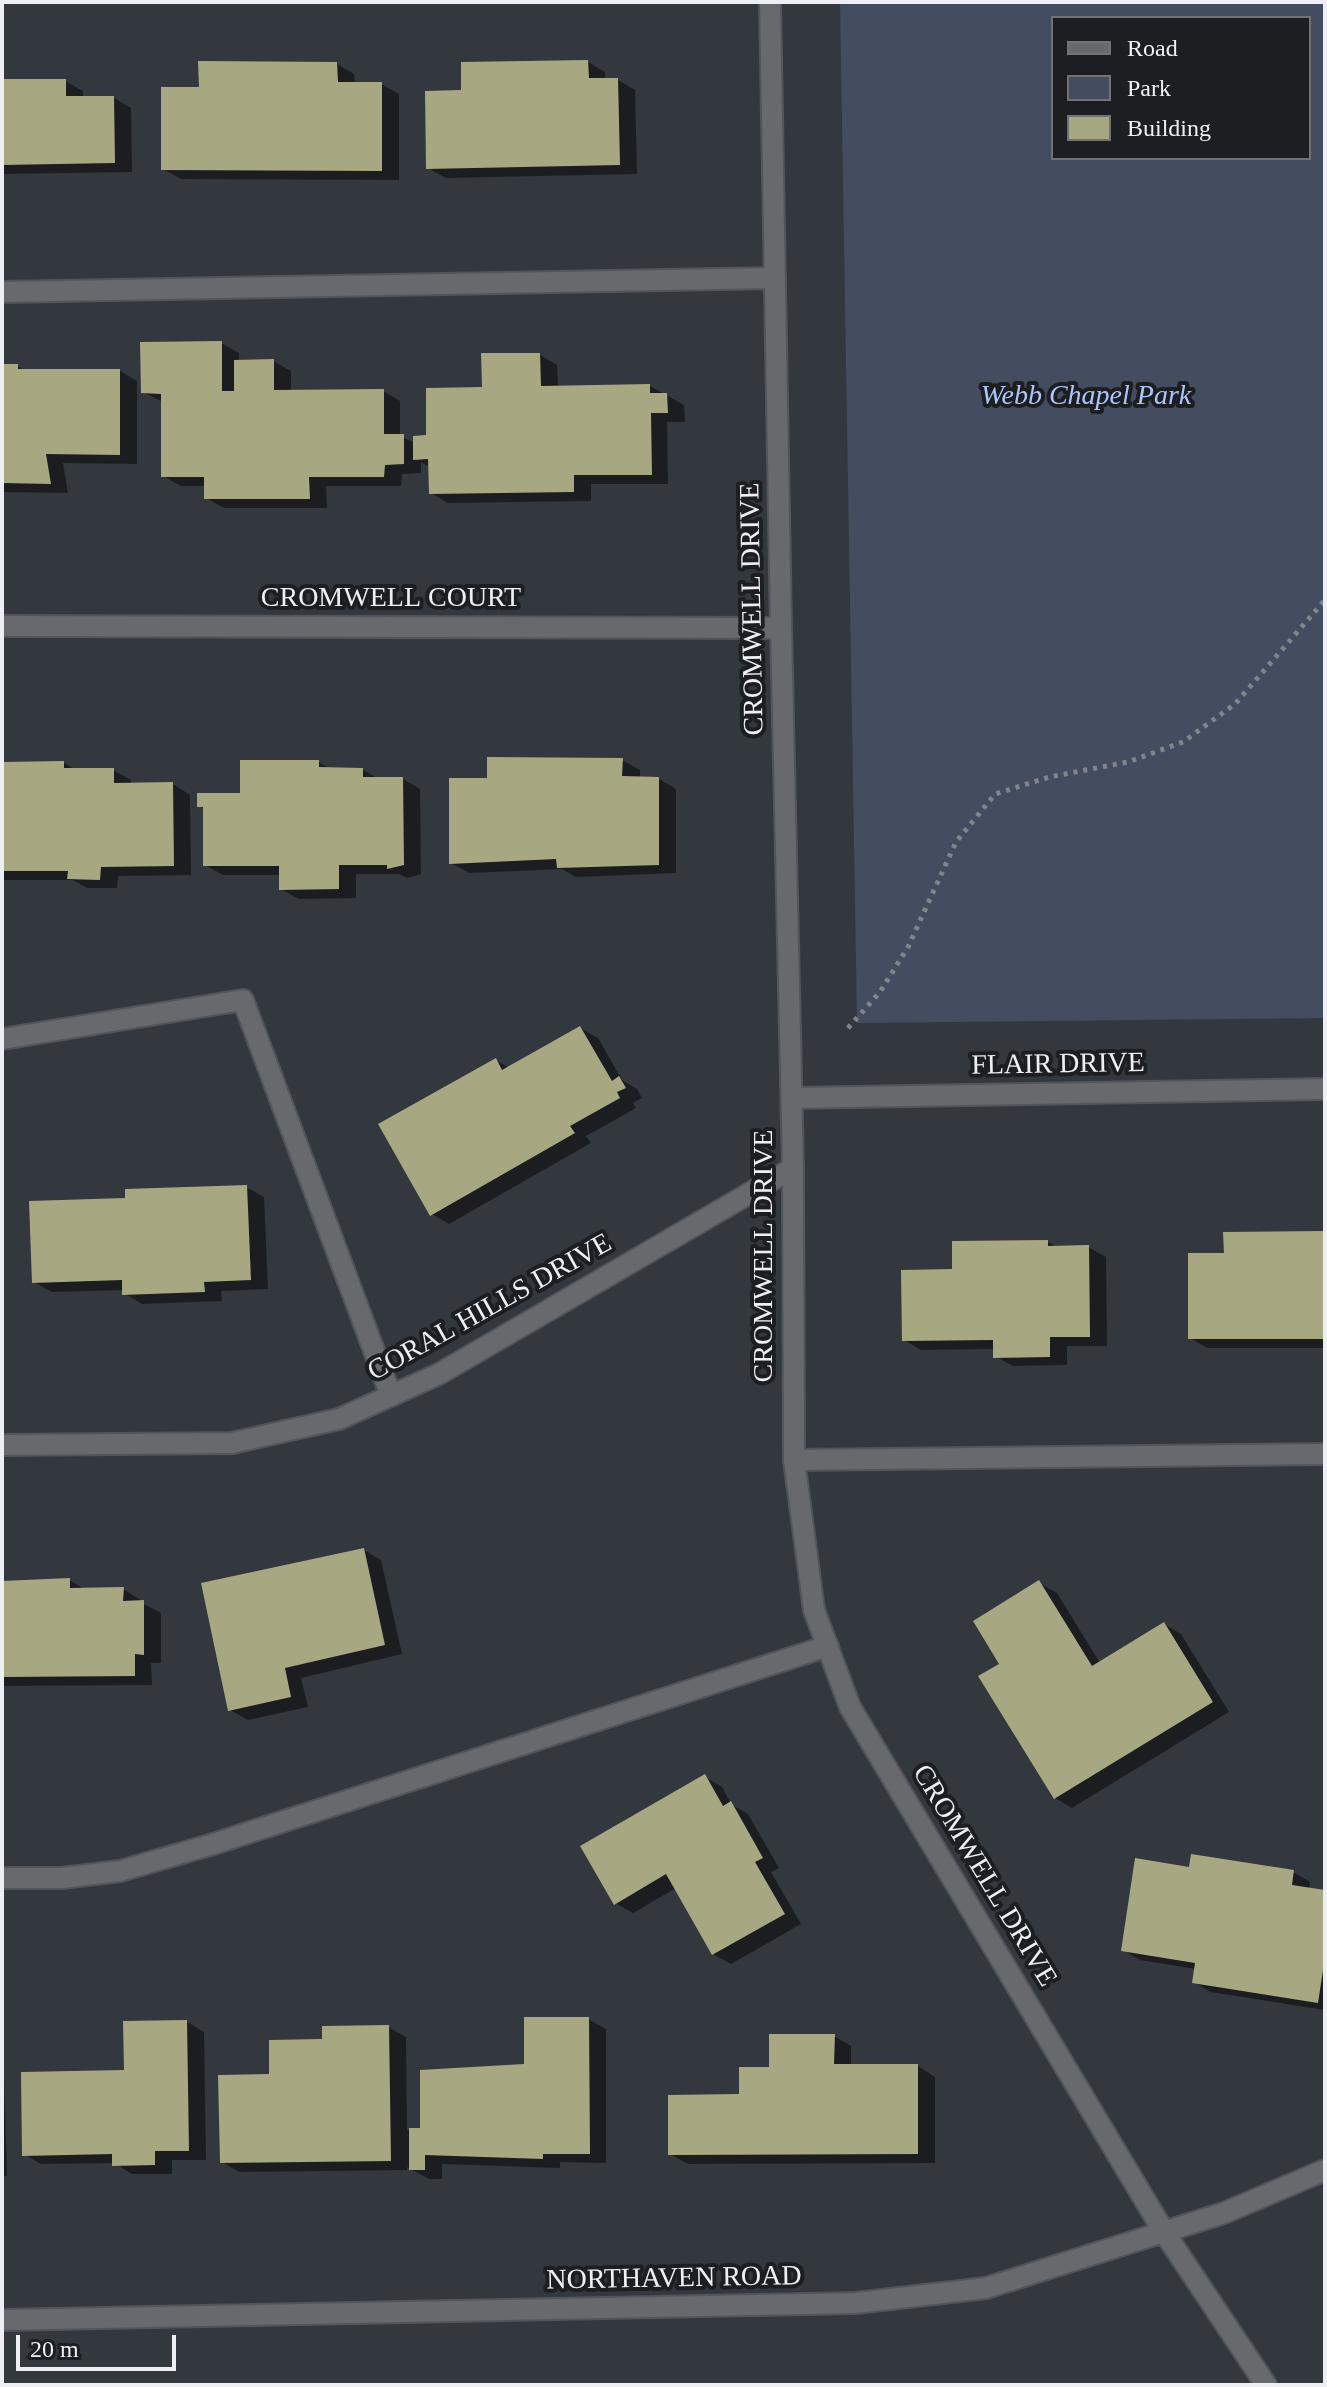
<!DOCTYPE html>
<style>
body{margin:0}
#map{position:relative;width:1327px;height:2387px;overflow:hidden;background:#33373e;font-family:"Times New Roman",serif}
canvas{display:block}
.frame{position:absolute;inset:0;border:4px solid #edeff4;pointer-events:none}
.legend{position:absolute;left:1051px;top:16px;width:260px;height:144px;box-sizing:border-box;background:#1c1e22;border:2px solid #707276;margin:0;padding:10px 14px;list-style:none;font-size:24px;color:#edeff4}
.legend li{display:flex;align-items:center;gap:16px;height:40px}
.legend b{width:40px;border:2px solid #707276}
.scale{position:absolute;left:16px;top:2335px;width:160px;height:36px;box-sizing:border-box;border:4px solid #edeff4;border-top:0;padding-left:10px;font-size:24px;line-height:28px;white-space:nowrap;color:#edeff4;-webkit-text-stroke:6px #1c1e22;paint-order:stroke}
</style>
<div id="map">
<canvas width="1327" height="2387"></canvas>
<div class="frame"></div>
<ul class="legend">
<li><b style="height:10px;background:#67696d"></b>Road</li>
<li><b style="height:22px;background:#444c60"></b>Park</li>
<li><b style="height:22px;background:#a7a882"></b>Building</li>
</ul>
<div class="scale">20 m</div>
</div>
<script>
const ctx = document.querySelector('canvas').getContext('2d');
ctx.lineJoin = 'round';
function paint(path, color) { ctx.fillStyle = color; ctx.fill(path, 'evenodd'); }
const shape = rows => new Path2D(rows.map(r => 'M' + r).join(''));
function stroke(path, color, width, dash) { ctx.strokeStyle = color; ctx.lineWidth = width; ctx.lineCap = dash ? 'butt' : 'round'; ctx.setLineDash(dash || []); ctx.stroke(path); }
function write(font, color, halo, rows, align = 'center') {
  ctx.font = font + ' "Times New Roman",serif'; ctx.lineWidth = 8; ctx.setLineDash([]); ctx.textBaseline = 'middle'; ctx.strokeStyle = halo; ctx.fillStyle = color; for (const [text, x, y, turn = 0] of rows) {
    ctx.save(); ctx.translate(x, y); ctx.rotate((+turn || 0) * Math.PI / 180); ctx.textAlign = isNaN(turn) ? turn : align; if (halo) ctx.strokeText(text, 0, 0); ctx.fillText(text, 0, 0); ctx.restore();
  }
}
paint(shape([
 [840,2,1325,2,1325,1018,857,1023],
 [1053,18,1309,18,1309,158,1053,158]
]), '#444c60');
paint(shape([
 [588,62,605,72,605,80,618,80,635,90,637,174,446,178,428,168,464,92],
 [337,64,354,74,355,84,381,84,399,94,399,180,181,179,163,169,201,89],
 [2,81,65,81,83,91,83,98,114,98,131,108,132,172,2,174],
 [221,343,239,353,239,362,273,361,291,371,291,392,383,391,400,401,400,436,415,443,428,437,484,389,540,355,557,365,558,387,650,386,684,405,685,422,667,422,668,484,591,484,591,501,448,503,431,493,430,467,421,462,421,473,402,474,401,486,326,486,327,508,224,508,206,498,206,486,181,486,163,476,163,402,143,392],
 [2,366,17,366,26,371,120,371,137,381,137,464,63,463,68,493,2,492],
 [622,760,640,770,640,778,659,779,676,789,676,873,576,877,562,869,469,873,451,863,489,780],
 [318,762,332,770,363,770,379,779,403,779,420,789,421,874,407,878,399,874,356,874,356,898,299,899,281,889,281,875,223,875,205,865,205,809,199,806,242,795],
 [64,763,76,770,113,770,131,780,131,785,173,784,190,795,191,875,118,876,117,888,87,888,73,880,2,880,2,764],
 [580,1028,598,1038,622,1080,637,1089,642,1098,633,1103,636,1108,586,1136,591,1143,449,1224,432,1214,496,1060,509,1068],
 [246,1187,264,1197,268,1289,221,1291,222,1301,142,1304,124,1293,124,1290,52,1292,34,1282,127,1200],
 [1323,1233,1325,1234,1325,1348,1207,1348,1190,1338,1226,1255],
 [1048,1242,1057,1247,1088,1247,1106,1257,1107,1346,1067,1346,1067,1365,1013,1366,995,1356,995,1349,921,1350,904,1340,954,1271],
 [364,1550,381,1560,402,1654,301,1678,308,1707,248,1720,230,1710],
 [69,1580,86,1590,123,1589,141,1600,140,1602,161,1613,161,1663,151,1663,152,1685,2,1686,2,1583],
 [1039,1583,1057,1593,1100,1663,1164,1624,1181,1634,1229,1712,1072,1808,1055,1798],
 [705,1777,722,1787,732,1805,748,1814,779,1868,771,1872,801,1924,731,1964,713,1954,676,1888,633,1913,615,1903],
 [1293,1872,1310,1882,1309,1889,1325,1892,1325,2010,1211,1992,1194,1982,1196,1969,1140,1960,1123,1950],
 [588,2019,606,2029,606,2163,560,2162,560,2168,442,2164,442,2179,429,2179,407,2167,407,2170,239,2172,222,2162,271,2076,324,2041,388,2027,406,2037,407,2130,422,2130,526,2066],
 [187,2022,204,2032,206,2160,172,2160,172,2174,132,2174,114,2163,41,2164,24,2154],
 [834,2036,851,2046,851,2066,918,2066,935,2077,935,2163,688,2164,670,2154,771,2069],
 [2,2047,3,2048,7,2176,2,2176]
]), '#0007');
paint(shape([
 [588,60,589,78,618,78,620,165,426,169,425,91,461,90,461,62],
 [198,61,337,62,338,82,382,82,382,171,161,170,161,87,199,87],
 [2,79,66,79,66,96,114,96,115,163,2,165],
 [222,341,222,391,234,391,234,360,274,359,274,390,384,389,384,434,404,434,404,464,385,465,384,477,309,477,310,499,204,499,204,477,161,477,161,394,141,393,140,342],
 [481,353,540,353,541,386,650,384,650,393,667,393,668,413,651,413,652,475,574,475,574,492,429,494,428,459,413,460,413,436,426,435,426,388,482,387],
 [2,364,18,364,18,369,120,369,120,455,46,454,51,484,2,483],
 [487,757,623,758,622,776,659,777,659,865,557,868,556,859,449,864,449,778,487,778],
 [240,760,319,760,319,767,363,768,363,777,403,777,404,865,387,869,387,865,339,865,339,889,279,890,279,866,203,866,203,807,197,807,197,793,240,793],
 [64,761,64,768,114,768,114,783,173,782,174,866,101,867,100,880,67,879,68,871,2,871,2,762],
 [580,1026,612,1081,619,1076,626,1088,617,1092,620,1098,570,1126,575,1133,430,1216,378,1124,496,1058,502,1070],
 [247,1185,251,1280,204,1282,205,1292,122,1295,122,1280,32,1283,29,1201,125,1198,125,1189],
 [1324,1231,1325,1339,1188,1339,1188,1253,1224,1253,1223,1232],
 [1048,1240,1048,1246,1089,1245,1090,1337,1050,1337,1050,1357,993,1358,993,1340,902,1341,901,1270,952,1269,952,1241],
 [364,1548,385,1645,285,1668,291,1697,228,1711,201,1583],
 [70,1578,70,1588,124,1587,123,1601,144,1600,144,1655,135,1654,135,1676,2,1677,2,1581],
 [1039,1580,1092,1666,1164,1622,1213,1702,1054,1799,978,1676,999,1664,973,1621],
 [705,1774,723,1806,731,1801,763,1858,755,1862,785,1914,712,1955,666,1874,614,1905,580,1846],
 [1191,1854,1294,1870,1292,1885,1325,1890,1325,1957,1318,2003,1192,1983,1195,1963,1121,1951,1135,1858,1189,1867],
 [524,2017,589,2017,590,2154,543,2154,543,2159,425,2155,425,2170,409,2170,409,2128,420,2128,420,2070,524,2064],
 [187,2020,189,2151,155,2151,155,2165,112,2166,112,2154,22,2156,21,2072,124,2070,123,2021],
 [389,2025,391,2161,220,2163,218,2075,269,2074,269,2040,322,2039,322,2026],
 [769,2034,835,2034,834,2064,918,2064,918,2154,668,2155,668,2095,739,2094,739,2067,769,2067]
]), '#a7a882');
const service = shape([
 [2,292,775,278],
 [2,1039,243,1000,391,1396],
 [794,1460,1325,1454],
 [2,1878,62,1878,120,1871,210,1845,828,1646]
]);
const minor = shape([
 [2,626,781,628],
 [792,1098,1325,1089],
 [2,1445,232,1443,339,1419,439,1374,793,1168]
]);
const tertiary = shape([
 [770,2,781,628,793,1168,794,1460,814,1610,850,1707,1164,2232,1266,2385],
 [2,2320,856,2303,986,2288,1224,2213,1325,2170]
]);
stroke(service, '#51545b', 24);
stroke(minor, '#51545b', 24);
stroke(tertiary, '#51545b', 24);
stroke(shape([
 [848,1028,880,992,908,947,956,842,995,794,1049,777,1128,762,1183,742,1235,704,1325,600]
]), '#81848a', 5, [4, 6]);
stroke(service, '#67696d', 20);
stroke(minor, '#67696d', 20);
stroke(tertiary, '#67696d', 20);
write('italic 28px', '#abc4fa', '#1c1e22', [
 ["Webb Chapel Park",1086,397]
]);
write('28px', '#edeff4', '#1c1e22', [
 ["CROMWELL COURT",391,599],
 ["CROMWELL DRIVE",753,609,-91],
 ["FLAIR DRIVE",1058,1065,-1],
 ["CROMWELL DRIVE",765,1256,-90],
 ["CORAL HILLS DRIVE",490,1308,-29],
 ["CROMWELL DRIVE",984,1876,59],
 ["NORTHAVEN ROAD",674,2279,-1]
]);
</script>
